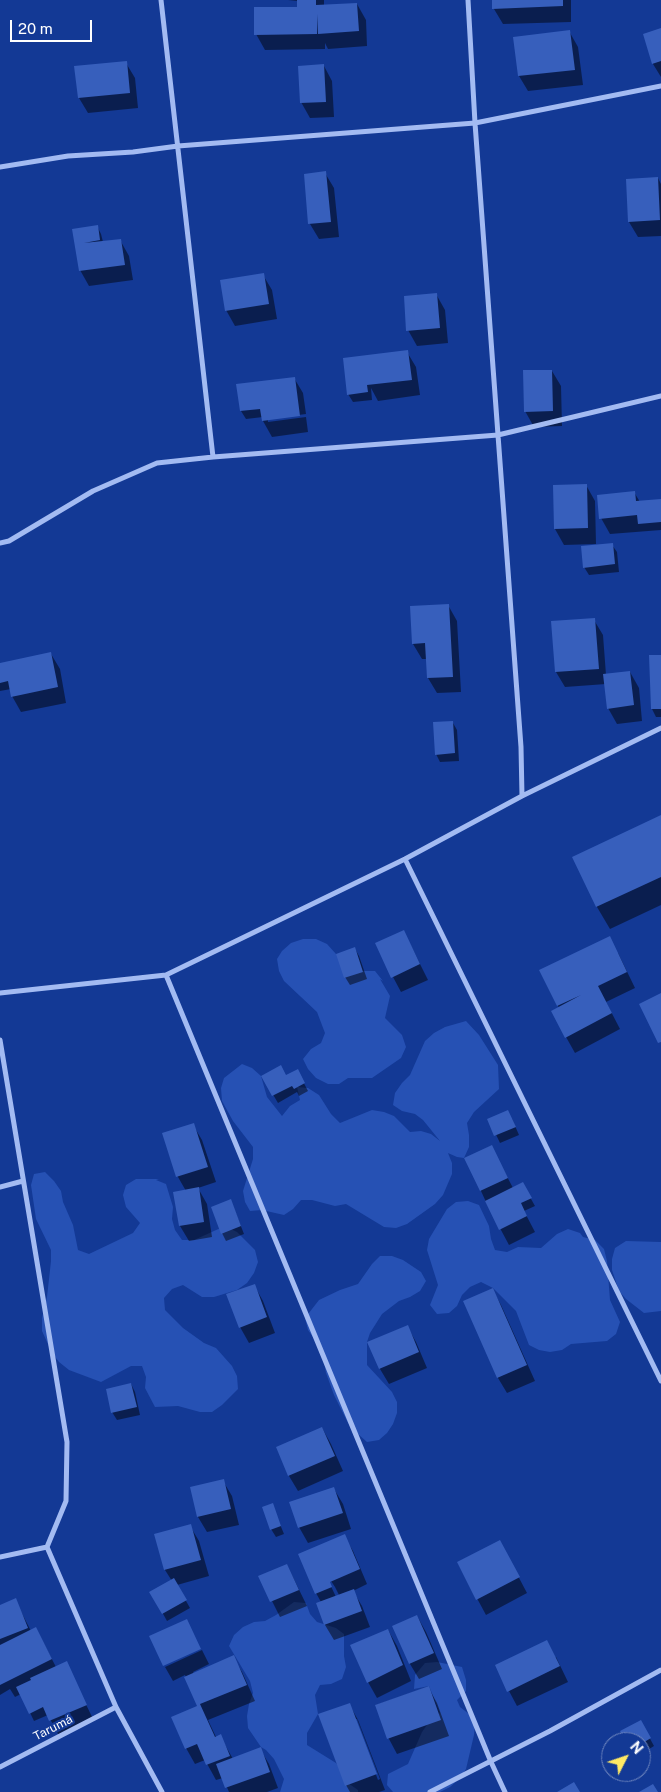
<!DOCTYPE html>
<meta charset="utf-8">
<style>
body{margin:0}
#map{position:relative;width:661px;height:1792px;overflow:hidden;background:#133995;font-family:"Public Sans",sans-serif}
canvas{display:block}
.north{position:absolute;left:601px;top:1732px;width:50px;height:50px;box-sizing:border-box;background:#133995;border:1px solid #7188bf;border-radius:50%;rotate:49deg;font-size:14px;font-weight:700;line-height:20px;text-align:center;color:#fff}
.north::after{content:'';display:block;margin:auto;width:18px;height:22px;background:#ffe964;clip-path:polygon(50% 0,100% 100%,50% 72%,0 100%)}
.scale{position:absolute;left:10px;top:20px;width:82px;height:22px;box-sizing:border-box;border:2px solid #fff;border-top:0;padding-left:6px;font-size:15px;line-height:18px;white-space:nowrap;color:#fff;-webkit-text-stroke:4px #133995;paint-order:stroke}
</style>
<div id="map">
<canvas width="661" height="1792"></canvas>
<div class="north">N</div>
<div class="scale">20 m</div>
</div>
<script>
const ctx = document.querySelector('canvas').getContext('2d');
ctx.lineJoin = 'round';
function paint(path, color) { ctx.fillStyle = color; ctx.fill(path, 'evenodd'); }
const shape = rows => new Path2D(rows.map(r => 'M' + r).join(''));
function stroke(path, color, width, dash) { ctx.strokeStyle = color; ctx.lineWidth = width; ctx.lineCap = dash ? 'butt' : 'round'; ctx.setLineDash(dash || []); ctx.stroke(path); }
function write(font, color, halo, rows, align = 'center') {
  ctx.font = font + ' "Public Sans",sans-serif'; ctx.lineWidth = 4.5; ctx.setLineDash([]); ctx.textBaseline = 'middle'; ctx.strokeStyle = halo; ctx.fillStyle = color; for (const [text, x, y, turn = 0] of rows) {
    ctx.save(); ctx.translate(x, y); ctx.rotate((+turn || 0) * Math.PI / 180); ctx.textAlign = isNaN(turn) ? turn : align; if (halo) ctx.strokeText(text, 0, 0); ctx.fillText(text, 0, 0); ctx.restore();
  }
}
paint(shape([
 [303,939,316,939,327,944,336,954,362,971,375,971,383,981,380,979,390,996,385,1018,402,1035,406,1047,401,1058,372,1078,348,1078,339,1084,328,1084,316,1078,308,1069,303,1059,311,1049,321,1043,325,1033,317,1012,284,981,279,971,277,959,282,951,291,943],
 [466,1021,479,1035,498,1065,499,1089,474,1112,467,1123,469,1135,469,1147,464,1158,457,1157,448,1153,452,1163,452,1174,443,1195,435,1204,407,1224,396,1228,384,1227,346,1204,335,1206,312,1200,301,1200,293,1209,284,1215,262,1210,250,1211,245,1202,243,1191,253,1159,253,1147,233,1121,222,1101,221,1088,224,1078,242,1064,252,1068,261,1076,267,1097,282,1116,290,1106,300,1100,297,1087,308,1088,319,1095,331,1114,340,1123,372,1110,384,1112,394,1116,410,1132,421,1131,431,1134,440,1141,423,1120,415,1114,402,1111,393,1105,395,1093,402,1083,410,1075,425,1041,434,1033,445,1027],
 [45,1172,54,1181,61,1191,63,1202,73,1225,78,1250,89,1254,133,1233,140,1223,126,1207,123,1195,126,1185,136,1179,159,1179,156,1180,166,1184,173,1207,172,1219,175,1230,182,1240,194,1240,225,1226,237,1232,255,1250,258,1262,254,1273,247,1283,237,1290,214,1297,202,1297,183,1285,172,1289,164,1298,165,1310,183,1328,204,1343,216,1348,232,1366,237,1376,238,1389,222,1405,212,1412,200,1412,178,1406,155,1407,145,1388,146,1377,142,1366,131,1366,101,1382,69,1370,59,1362,52,1353,42,1331,42,1318,47,1297,51,1261,51,1250,36,1219,31,1185,34,1174],
 [468,1201,479,1205,489,1226,491,1239,495,1250,507,1252,518,1247,541,1248,557,1234,568,1229,580,1233,583,1237,595,1240,604,1249,607,1261,610,1300,620,1322,616,1334,607,1341,571,1344,562,1350,550,1352,539,1350,529,1345,516,1311,493,1288,481,1282,470,1287,462,1295,457,1306,449,1313,437,1314,430,1305,438,1285,427,1250,429,1239,447,1209,456,1202],
 [626,1241,661,1242,661,1311,644,1313,626,1299,619,1291,612,1270,612,1259,615,1248],
 [380,1256,392,1256,403,1260,421,1272,426,1281,420,1291,410,1297,399,1301,382,1314,370,1333,367,1342,367,1365,392,1392,397,1402,397,1413,393,1424,387,1433,379,1440,367,1442,350,1427,334,1395,326,1373,322,1350,308,1330,305,1318,319,1300,340,1290,358,1284,372,1264],
 [294,1602,306,1603,310,1614,317,1622,336,1628,344,1634,344,1656,346,1667,342,1679,331,1684,320,1685,315,1695,318,1714,307,1733,307,1745,336,1763,344,1773,348,1783,358,1790,358,1792,280,1792,284,1779,274,1759,266,1750,261,1747,248,1728,247,1716,249,1704,253,1693,250,1681,229,1646,234,1635,243,1627,254,1622,265,1621,276,1615],
 [437,1662,462,1667,466,1680,466,1691,457,1700,460,1707,469,1714,475,1724,474,1735,466,1769,459,1779,450,1787,440,1792,393,1792,387,1785,388,1774,408,1764,422,1732,429,1722,440,1713,429,1686,414,1689,415,1675,425,1663]
]), '#2651b4');
paint(shape([
 [288,0,324,0,324,6,357,4,366,20,367,46,328,49,325,43,325,49,265,50,256,34,298,8,298,1],
 [493,0,571,0,571,22,503,24,494,9],
 [661,30,661,77,653,64,644,35],
 [569,31,578,47,583,85,528,91,519,76],
 [126,63,135,78,138,108,88,113,79,98],
 [324,66,332,81,334,117,310,118,301,102],
 [325,173,334,188,339,237,319,239,310,224],
 [658,178,661,184,661,236,638,237,629,222],
 [97,226,101,234,103,242,120,240,129,256,133,280,89,286,80,270,76,244],
 [263,275,272,290,277,319,235,326,226,310],
 [436,294,445,310,448,343,417,346,408,330],
 [407,352,416,367,420,395,378,401,371,388,372,400,353,402,348,394],
 [552,371,561,386,562,426,534,427,525,411],
 [294,378,303,393,306,414,268,419,268,422,306,417,308,432,272,437,263,421,263,417,246,419,241,411,238,385],
 [586,485,595,501,596,544,564,545,555,529,554,486],
 [634,492,640,502,661,500,661,530,610,534,601,518],
 [612,545,617,552,619,572,589,575,584,567],
 [448,605,457,621,461,692,437,693,428,678,427,659,422,659,413,644],
 [594,620,603,635,606,675,630,672,639,688,642,721,617,724,608,708,606,684,565,687,556,672],
 [51,654,60,669,66,703,21,712,12,696,11,689,0,691,0,664],
 [650,657,661,657,661,717,656,717,652,709],
 [453,723,457,730,459,761,440,762,436,754],
 [661,816,661,905,610,929,597,907,574,857],
 [404,932,428,980,401,992,393,977],
 [355,949,359,956,367,979,350,985,345,977],
 [618,953,635,988,606,1002,620,1029,575,1053,566,1037,559,1008,541,971],
 [297,1070,308,1091,299,1096,297,1092,278,1103,262,1076,286,1076],
 [512,1119,519,1135,500,1143,489,1120],
 [193,1125,202,1140,216,1182,198,1188,207,1204,212,1237,189,1241,180,1226,174,1193,186,1191,178,1177,164,1134],
 [491,1146,513,1188,522,1183,535,1206,524,1211,535,1232,509,1245,486,1202,466,1158],
 [231,1201,244,1234,226,1241,222,1233],
 [254,1285,263,1301,275,1333,249,1343,240,1327],
 [492,1289,501,1305,535,1381,507,1393,498,1378,465,1301],
 [407,1326,416,1342,427,1368,389,1384,380,1369,369,1343],
 [131,1384,135,1392,140,1415,117,1420,112,1412],
 [322,1428,331,1444,343,1471,298,1491,289,1476,277,1448],
 [223,1481,232,1496,239,1525,207,1532,198,1517,191,1488],
 [334,1489,343,1504,351,1529,308,1543,299,1527],
 [272,1505,284,1534,276,1537,271,1529],
 [190,1526,199,1541,209,1576,177,1585,190,1608,167,1621,151,1592,172,1581,165,1570,156,1535],
 [344,1536,353,1551,367,1584,353,1591,362,1606,370,1627,334,1640,325,1625,317,1604,321,1602,316,1593],
 [331,1581,335,1587,339,1595,336,1597,329,1582],
 [508,1557,527,1593,486,1615,458,1563],
 [287,1565,307,1606,280,1617,260,1577],
 [15,1600,31,1631,44,1644,56,1667,66,1663,94,1721,59,1736,48,1715,34,1721,21,1694,15,1697,10,1689,0,1695,0,1606],
 [417,1616,426,1632,442,1669,419,1679,410,1664,394,1627],
 [388,1630,397,1646,411,1681,377,1698,368,1682],
 [202,1650,209,1664,193,1672,194,1674,233,1657,242,1672,255,1701,208,1720,216,1737,220,1736,233,1759,260,1749,269,1764,278,1788,267,1792,229,1792,223,1778,216,1780,205,1760,195,1764,186,1748,199,1707,185,1675,173,1681,165,1667],
 [556,1657,568,1682,517,1706,509,1691],
 [428,1687,437,1703,449,1736,397,1754,389,1739,376,1705],
 [349,1704,358,1720,385,1790,379,1792,350,1792,346,1785],
 [355,1719,357,1719,380,1779,378,1780],
 [641,1722,654,1746,641,1754,641,1742,628,1742]
]), '#0007');
paint(shape([
 [297,0,316,0,316,5,357,3,359,31,318,34,317,14,317,34,254,35,254,7,297,7],
 [492,0,563,0,563,6,492,9],
 [661,28,661,61,652,64,643,34],
 [570,30,575,70,518,76,513,37],
 [127,61,130,93,78,98,74,66],
 [324,64,326,102,300,103,298,66],
 [326,171,331,222,308,224,304,174],
 [658,177,660,220,628,222,626,179],
 [98,225,100,240,84,243,121,239,125,265,79,271,72,229],
 [264,273,269,304,225,311,220,280],
 [437,293,440,328,406,331,404,296],
 [408,350,412,380,367,385,368,392,347,395,343,358],
 [523,370,552,370,553,411,524,412],
 [295,377,300,416,262,421,260,409,240,411,236,384],
 [587,484,588,528,554,529,553,485],
 [635,491,636,501,661,499,661,522,638,524,637,515,599,519,597,495],
 [613,543,615,564,583,568,581,546],
 [449,604,453,677,427,678,425,643,412,644,410,606],
 [595,618,599,669,555,672,551,621],
 [51,652,58,687,11,697,8,681,0,683,0,663],
 [649,655,661,655,661,709,651,709],
 [630,671,634,705,607,709,603,674],
 [453,721,455,753,435,755,433,722],
 [661,815,661,877,596,907,572,857],
 [404,930,420,964,391,978,375,943],
 [610,936,627,972,598,986,612,1013,565,1038,551,1011,581,995,557,1006,539,970],
 [355,947,363,972,344,978,336,954],
 [661,993,661,1042,658,1043,639,1004],
 [281,1065,286,1075,298,1069,305,1083,294,1089,292,1086,272,1096,261,1076],
 [508,1110,516,1127,494,1136,487,1119],
 [194,1123,208,1167,176,1177,162,1133],
 [492,1145,508,1178,480,1191,464,1158],
 [523,1182,532,1198,521,1203,527,1216,499,1230,485,1201],
 [199,1187,204,1222,179,1226,173,1192],
 [231,1199,241,1226,221,1234,211,1207],
 [255,1284,267,1317,239,1328,226,1294],
 [493,1288,527,1365,497,1378,463,1301],
 [408,1325,419,1352,379,1369,367,1342],
 [131,1383,137,1407,111,1413,106,1389],
 [322,1427,335,1456,288,1476,276,1447],
 [224,1479,231,1509,197,1517,190,1487],
 [334,1487,343,1513,298,1528,289,1502],
 [273,1503,281,1526,270,1530,262,1507],
 [191,1524,201,1560,164,1570,154,1534],
 [345,1534,360,1569,330,1582,332,1587,315,1594,298,1554],
 [500,1540,520,1577,476,1600,457,1562],
 [287,1564,299,1590,270,1602,258,1576],
 [174,1578,187,1600,162,1614,149,1592],
 [354,1589,362,1611,324,1625,316,1603],
 [16,1598,28,1628,0,1639,0,1605],
 [417,1615,434,1653,409,1664,392,1626],
 [187,1619,201,1649,163,1666,149,1636],
 [36,1627,52,1659,0,1685,0,1645],
 [388,1629,403,1665,367,1683,350,1645],
 [547,1640,560,1666,507,1692,495,1665],
 [234,1655,247,1685,200,1704,215,1737,221,1734,230,1756,206,1765,197,1744,185,1749,171,1717,197,1706,184,1677],
 [67,1661,87,1705,49,1721,43,1707,29,1714,16,1687,31,1680,30,1678],
 [429,1686,441,1720,387,1739,375,1705],
 [350,1703,377,1774,345,1786,318,1714],
 [641,1720,651,1738,641,1744,641,1742,626,1742,620,1731],
 [261,1747,270,1772,225,1788,216,1764],
 [574,1782,580,1792,557,1792],
 [653,1784,658,1792,639,1792]
]), '#375fbc');
stroke(shape([
 [161,0,213,457],
 [468,0,475,123,521,747,522,796],
 [0,167,68,156,133,152,178,146,475,123,661,86],
 [0,543,9,541,93,491,157,463,213,457,498,435,661,396],
 [405,859,661,1381],
 [166,975,491,1762,505,1792],
 [0,993,166,975,405,859,522,796,661,728],
 [0,1040,67,1442,66,1501,47,1547,116,1707,162,1792],
 [0,1187,23,1181],
 [0,1557,47,1547],
 [0,1767,116,1707],
 [430,1792,550,1731,661,1670]
]), '#a3bbf2', 5);
write('12px', '#fff', '#133995', [
 ["Tarumá",53,1728,-27]
]);
</script>
